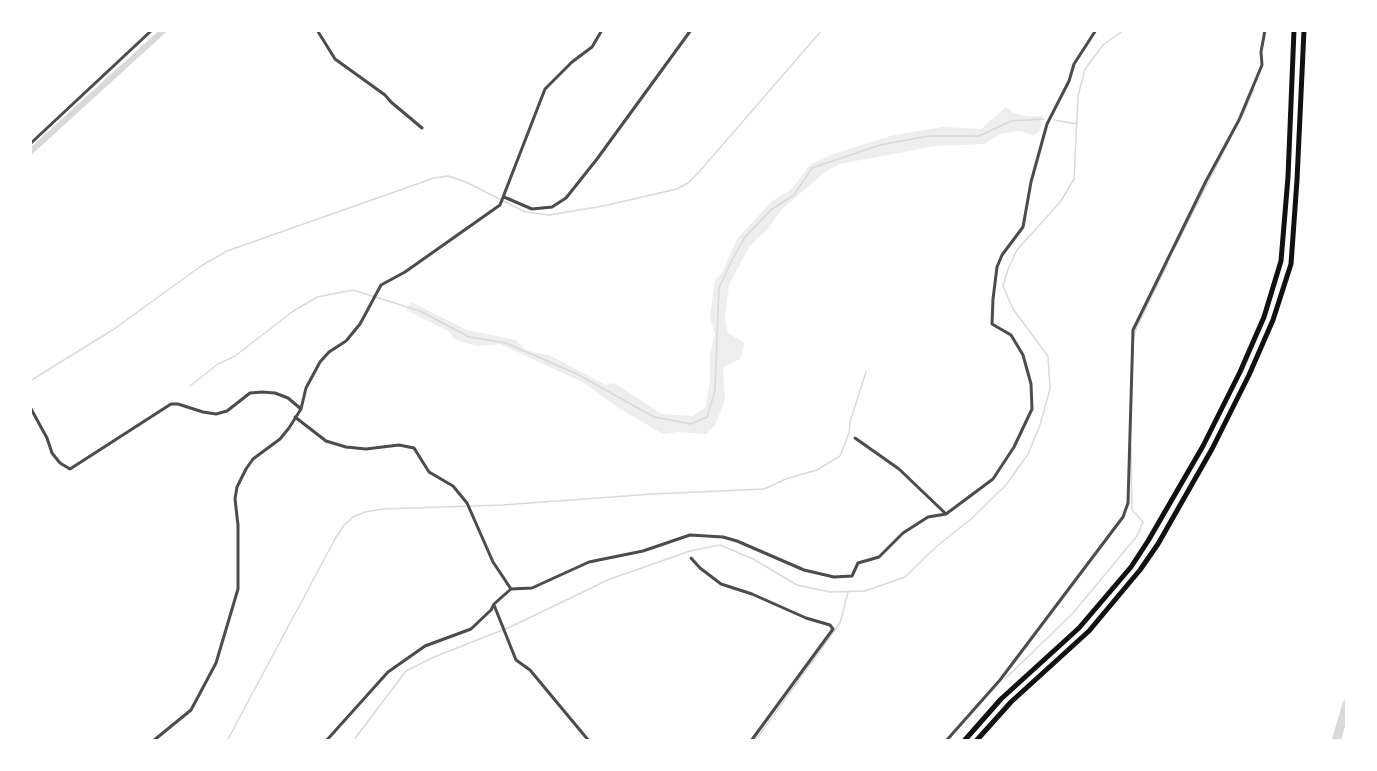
<!DOCTYPE html>
<style>
body{margin:0}
#map{position:relative;width:1377px;height:771px;overflow:hidden;background:#fff;font-family:Inter,sans-serif}
canvas{display:block}
.frame{position:absolute;inset:0;border:32px solid #fff;pointer-events:none}
</style>
<div id="map">
<canvas width="1377" height="771"></canvas>
<div class="frame"></div>
</div>
<script>
const ctx = document.querySelector('canvas').getContext('2d');
ctx.lineJoin = 'round';
function paint(path, color) { ctx.fillStyle = color; ctx.fill(path, 'evenodd'); }
const shape = rows => new Path2D(rows.map(r => 'M' + r).join(''));
function stroke(path, color, width, dash) { ctx.strokeStyle = color; ctx.lineWidth = width; ctx.lineCap = dash ? 'butt' : 'round'; ctx.setLineDash(dash || []); ctx.stroke(path); }
paint(shape([
 [1006,107,1013,113,1026,116,1043,116,1039,132,1033,135,1019,131,1000,134,984,144,936,146,839,164,824,173,781,210,768,229,749,247,729,285,725,319,728,333,745,343,740,359,723,368,725,400,715,425,706,434,679,432,663,434,620,409,584,383,500,344,477,346,453,339,450,332,406,310,411,302,467,330,516,340,525,350,551,356,606,385,614,383,662,414,693,416,706,407,710,380,710,355,715,334,710,318,715,279,722,273,737,239,772,201,791,190,810,165,833,154,894,135,943,127,981,129]
]), '#eee');
stroke(shape([
 [1242,117,1254,89],
 [1054,120,1077,124],
 [1174,250,1231,137],
 [1134,337,1136,329,1168,263],
 [30,381,114,329,201,266,227,251,434,178,448,176,466,182,525,212,549,215,603,206,677,189,688,183,699,172,822,30],
 [190,386,218,364,235,356,292,312,317,297,353,290,420,311,469,337,506,343,577,374,654,417,691,424,707,417,715,391,719,288,732,260,745,237,772,209,794,195,812,168,880,145,928,136,979,136,1011,121,1044,119],
 [1004,680,1073,613,1137,536,1143,522,1132,510,1131,447],
 [227,741,335,539,344,525,353,517,365,512,383,509,502,505,653,494,764,489,786,479,817,470,840,456,849,433,850,422,866,372],
 [353,741,406,671,434,657,510,627,610,579,690,551,720,545,753,559,797,585,830,592,865,591,905,577,937,546,971,519,1006,485,1028,454,1040,425,1050,389,1048,356,1013,309,1003,286,1008,269,1017,250,1061,201,1074,179,1078,96,1085,69,1103,45,1124,30],
 [755,741,840,623,848,592]
]), '#d9d9d9', 1.5);
stroke(shape([
 [30,152,164,30]
]), '#d9d9d9', 6);
stroke(shape([
 [1336,741,1347,704]
]), '#d9d9d9', 9);
stroke(shape([
 [317,30,335,59,385,95,391,102,422,128],
 [30,144,152,30],
 [504,197,532,209,552,207,566,198,597,159,691,30],
 [30,407,47,438,52,453,60,463,70,469,171,404,178,404,203,412,216,414,227,411,250,393,262,392,275,393,288,398,301,409],
 [295,417,326,441,346,447,366,449,399,445,414,448,429,472,453,486,467,503,493,562,511,589,494,604,491,610,471,629,425,646,388,672,326,741],
 [855,438,899,469,946,514],
 [691,558,700,568,721,584,752,594,806,618,830,625,833,629,751,741],
 [511,589,532,588,589,562,643,551,690,535,723,537,737,541,804,570,834,577,852,576,858,563,879,557,903,533,928,517,946,514,993,479,1014,447,1032,409,1031,384,1023,355,1011,335,992,324,993,299,997,267,1002,255,1023,227,1031,182,1047,124,1069,81,1074,64,1096,30],
 [494,605,516,660,530,670,589,741],
 [153,741,191,710,216,663,238,589,238,525,235,499,237,487,246,469,253,459,280,439,289,428,301,409,306,388,320,362,329,352,346,341,360,324,381,285,405,272,500,205,545,89,572,62,592,47,602,30],
 [946,741,1000,680,1123,517,1128,503,1133,330,1206,181,1239,120,1262,65,1261,52,1265,30]
]), '#4c4c4c', 3);
stroke(shape([
 [964,741,1001,699,1079,628,1131,567,1148,541,1203,446,1240,372,1264,317,1281,261,1288,177,1294,30],
 [976,741,1011,702,1089,631,1140,570,1158,544,1212,449,1249,375,1273,320,1291,264,1297,180,1304,30]
]), '#111', 5);
</script>
